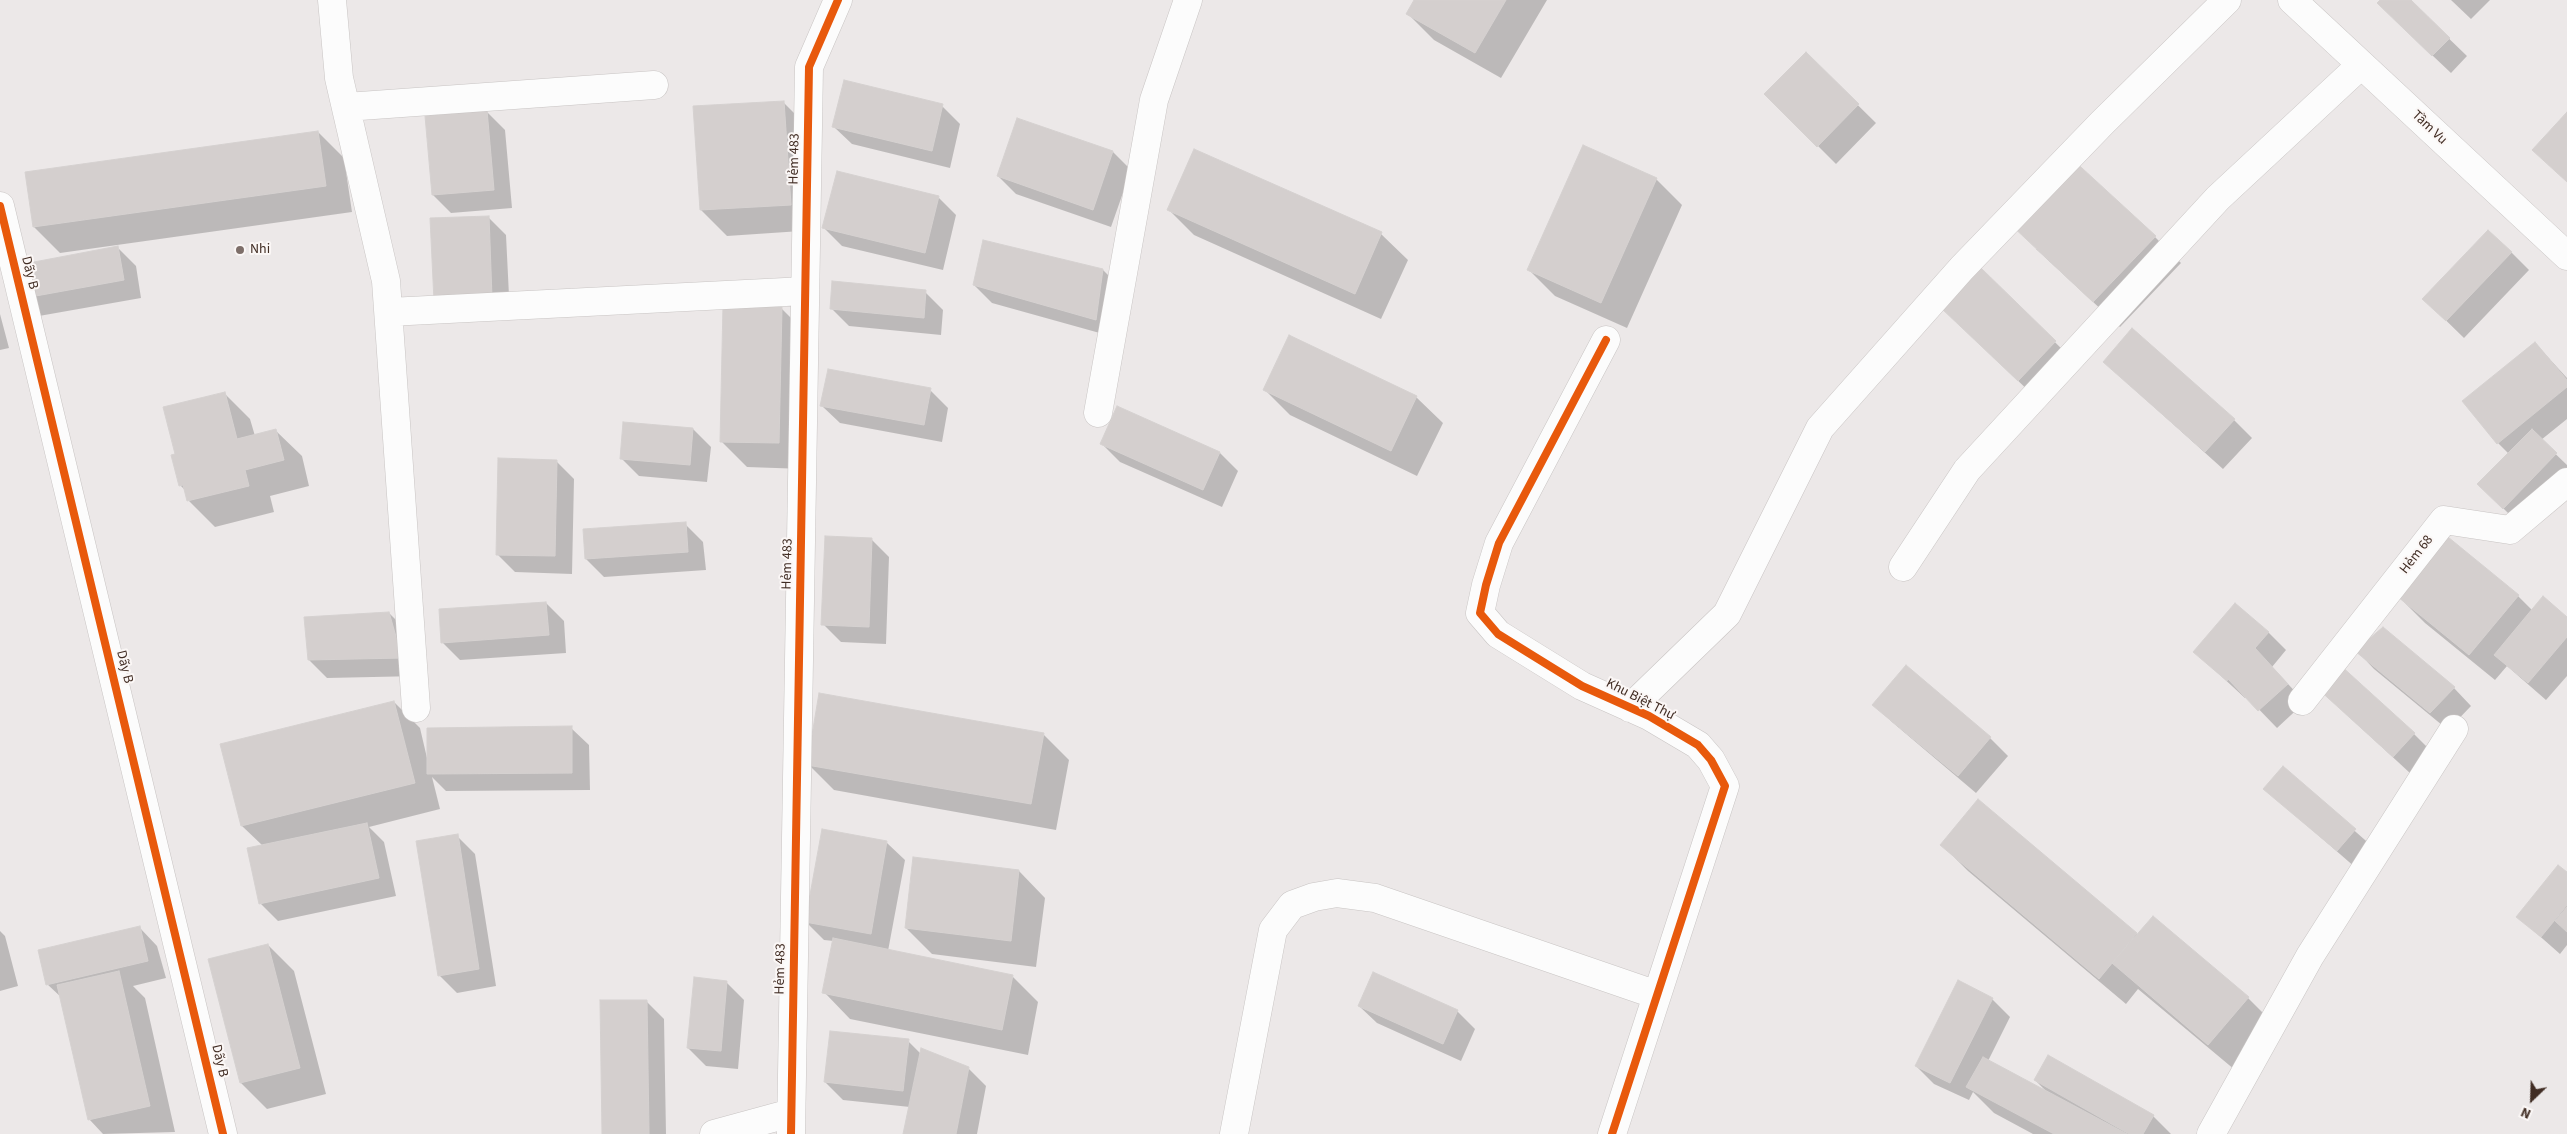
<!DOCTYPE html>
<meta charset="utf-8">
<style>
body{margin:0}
#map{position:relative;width:2567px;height:1134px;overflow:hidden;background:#ece8e8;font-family:"Source Sans 3",sans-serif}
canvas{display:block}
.north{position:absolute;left:2507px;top:1074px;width:50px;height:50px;-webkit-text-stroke:4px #fbf7f6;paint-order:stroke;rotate:204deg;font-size:14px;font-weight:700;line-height:20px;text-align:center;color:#412d24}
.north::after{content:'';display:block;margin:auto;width:18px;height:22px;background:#412d24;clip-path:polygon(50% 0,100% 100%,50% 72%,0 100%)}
</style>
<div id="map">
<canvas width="2567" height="1134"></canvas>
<div class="north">N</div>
</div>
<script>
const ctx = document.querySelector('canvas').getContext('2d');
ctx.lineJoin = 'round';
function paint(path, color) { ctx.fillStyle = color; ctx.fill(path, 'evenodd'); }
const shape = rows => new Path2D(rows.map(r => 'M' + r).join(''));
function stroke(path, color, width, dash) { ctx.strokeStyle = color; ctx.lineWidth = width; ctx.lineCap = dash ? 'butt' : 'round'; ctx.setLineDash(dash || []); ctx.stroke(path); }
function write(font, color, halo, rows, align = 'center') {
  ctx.font = font + ' "Source Sans 3",sans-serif'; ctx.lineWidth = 4; ctx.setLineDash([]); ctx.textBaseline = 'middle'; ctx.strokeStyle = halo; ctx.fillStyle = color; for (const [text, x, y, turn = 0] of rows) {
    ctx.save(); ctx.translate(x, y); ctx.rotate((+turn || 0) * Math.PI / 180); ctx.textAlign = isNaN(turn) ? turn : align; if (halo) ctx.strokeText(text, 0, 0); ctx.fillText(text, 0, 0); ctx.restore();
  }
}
paint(shape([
 [1416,0,1547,0,1501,78,1434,40,1408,14],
 [2381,0,2409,0,2467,56,2451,73,2396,21],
 [2451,0,2490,0,2471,19],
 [1806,54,1876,123,1836,164,1766,94],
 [783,102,809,128,816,230,727,236,701,210],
 [942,106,960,124,950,168,852,144,834,127],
 [487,112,505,130,512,208,451,213,433,195,427,117],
 [1018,119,1113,152,1131,170,1111,227,1016,194,998,176],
 [318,132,344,158,352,212,60,253,34,227],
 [1194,150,1381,234,1408,260,1381,319,1194,235,1168,209],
 [1656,179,1682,205,1627,328,1555,296,1529,270],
 [938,197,956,215,943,270,842,246,824,228],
 [488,217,506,235,510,316,431,219],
 [2155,237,2181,263,2120,327,2036,249],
 [118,248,136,266,141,298,39,316,21,298],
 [2511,252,2529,270,2464,338,2424,299],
 [1981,269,2073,360,2036,398,1961,326],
 [1103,270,1121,288,1114,337,992,303,974,285],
 [925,292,943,310,941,335,849,326,831,308],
 [781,308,807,334,804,469,747,467,721,441],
 [0,314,9,348,0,350],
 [1290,336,1416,397,1443,423,1417,476,1290,415,1264,389],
 [2535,343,2567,378,2567,419,2541,440,2567,465,2567,479,2521,526,2479,484,2509,454,2498,443],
 [2104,362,2234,420,2252,438,2223,469],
 [930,390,948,408,942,442,840,423,822,406],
 [224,393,250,419,255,436,275,430,302,456,309,486,270,496,274,512,215,527,189,501,186,491,180,485,176,455],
 [1118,408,1220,453,1238,471,1222,507,1120,462,1102,444],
 [693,429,711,447,707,482,639,476,621,458],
 [556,461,574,479,572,574,515,572,497,554],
 [685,524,703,542,706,570,604,577,586,559],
 [871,539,889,557,886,644,841,642,823,624],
 [2518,596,2533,611,2567,618,2567,676,2546,700,2507,666,2495,680,2425,623,2399,597],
 [546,603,564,621,566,653,460,660,442,642],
 [389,613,407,631,419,676,327,678,309,660],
 [2268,632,2286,650,2272,667,2305,702,2277,728,2246,696,2245,698,2195,652],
 [2357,651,2454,688,2471,706,2448,730,2374,669],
 [2318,688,2414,734,2432,752,2411,774],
 [394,702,420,728,427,758,571,728,589,745,590,790,446,791,432,777,440,809,369,827,384,842,396,896,278,921,260,903,263,846,242,826,222,745],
 [1874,705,1990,738,2008,756,1976,793,1892,722],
 [1043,734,1069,760,1056,830,834,790,808,764],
 [2283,768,2373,847,2356,868,2265,789],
 [1979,801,2138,935,2153,918,2248,998,2274,1024,2235,1070,2138,989,2126,1004,1968,871,1942,845],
 [823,831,887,843,905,860,888,951,1012,976,1038,1002,1028,1055,850,1019,824,992,834,941,824,940,806,922],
 [457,836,475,854,496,986,457,993,439,975],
 [1019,871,1045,898,1036,967,932,954,906,928],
 [2567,873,2567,945,2560,954,2518,917],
 [140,928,157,946,166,978,133,986,145,998,175,1132,103,1134,89,1119,62,998,47,984],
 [0,931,5,936,18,986,0,991],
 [268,945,294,971,326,1094,267,1109,241,1083],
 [726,982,744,1000,738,1069,706,1066,688,1048],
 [1992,999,2010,1017,1988,1061,2047,1092,2035,1080,2153,1116,2171,1134,2033,1134,1994,1113,1973,1092,1969,1100,1934,1084,1916,1066],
 [646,1001,664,1019,666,1134,604,1134],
 [1359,1006,1457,1011,1475,1029,1461,1061,1377,1023],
 [908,1041,921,1054,968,1068,986,1086,977,1134,905,1134,910,1107,843,1100,825,1082]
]), '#0003');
const building = shape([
 [1414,0,1506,0,1475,53,1406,14,1414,0],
 [2380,0,2411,0,2450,38,2432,56,2377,3,2380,0],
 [1806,52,1859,104,1817,147,1764,94,1806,52],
 [844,80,943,104,932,151,832,127,844,80],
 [784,101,791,205,700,210,693,106,784,101],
 [487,110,494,190,432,195,425,116,487,110],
 [2567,112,2567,182,2532,150,2567,112],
 [1017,118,1113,151,1093,210,997,176,1017,118],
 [318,131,326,186,33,227,25,172,318,131],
 [1583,145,1657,178,1601,303,1527,270,1583,145],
 [1194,149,1382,232,1355,294,1167,210,1194,149],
 [2070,157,2156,236,2093,302,2009,223,2070,157],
 [837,171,939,196,925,253,822,228,837,171],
 [489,216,492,298,434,301,430,218,489,216],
 [2488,230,2512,252,2446,321,2422,299,2488,230],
 [983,240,1103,269,1096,320,973,285,983,240],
 [118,246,124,280,19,299,13,266,118,246],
 [1981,268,2056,341,2018,381,1941,308,1981,268],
 [832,281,926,290,924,318,830,309,832,281],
 [723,305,782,307,779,443,720,442,723,305],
 [2132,328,2235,419,2205,452,2103,362,2132,328],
 [1289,335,1417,396,1391,451,1263,390,1289,335],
 [2535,342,2567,380,2567,387,2497,444,2462,401,2535,342],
 [828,369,931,388,924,425,820,406,828,369],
 [225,392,237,439,276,429,284,460,245,470,249,486,187,501,183,485,179,486,171,455,175,454,163,407,225,392],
 [1117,406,1220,452,1203,490,1100,444,1117,406],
 [623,422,693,428,690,465,620,459,623,422],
 [2532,429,2557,453,2503,509,2477,484,2532,429],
 [498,458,557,460,555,556,496,555,498,458],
 [686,522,688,552,585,559,583,529,686,522],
 [825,536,872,538,869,627,821,625,825,536],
 [2448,537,2519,595,2469,655,2398,597,2448,537],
 [2543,596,2567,617,2567,637,2528,683,2494,655,2543,596],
 [546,602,549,635,441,643,439,609,546,602],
 [2235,603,2269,632,2255,648,2288,684,2258,711,2228,679,2227,681,2193,652,2235,603],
 [389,612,402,658,308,660,304,617,389,612],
 [2383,627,2455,687,2430,713,2355,651,2383,627],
 [2339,664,2415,733,2393,757,2317,688,2339,664],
 [1906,665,1991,737,1958,776,1872,705,1906,665],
 [819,693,1044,733,1031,804,807,765,819,693],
 [394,701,415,783,241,826,220,744,394,701],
 [572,726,572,773,427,774,427,728,572,726],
 [2283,766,2356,829,2337,851,2263,789,2283,766],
 [1978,799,2137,933,2099,979,1940,845,1978,799],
 [367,823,379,878,259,904,247,848,367,823],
 [822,829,887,841,871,934,805,922,822,829],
 [458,834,479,969,438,976,416,841,458,834],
 [913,857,1019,870,1011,941,905,928,913,857],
 [2558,865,2567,872,2567,905,2541,937,2516,917,2558,865],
 [2567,907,2567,932,2555,921,2567,907],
 [2153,916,2249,997,2208,1045,2112,963,2153,916],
 [140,926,148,961,46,985,38,950,140,926],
 [833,938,1013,975,1002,1030,822,993,833,938],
 [268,944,300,1068,240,1083,208,959,268,944],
 [119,971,150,1106,88,1120,57,985,119,971],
 [1373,972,1458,1010,1443,1044,1358,1006,1373,972],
 [694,977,727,981,721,1051,687,1048,694,977],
 [1958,980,1993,998,1950,1083,1915,1066,1958,980],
 [600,1000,647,1000,649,1134,602,1134,600,1000],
 [830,1031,909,1039,903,1091,824,1082,830,1031],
 [921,1048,969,1067,956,1134,903,1134,921,1048],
 [2048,1055,2154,1115,2143,1134,2129,1134,2034,1080,2048,1055],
 [1983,1057,2127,1134,2054,1134,1966,1087,1983,1057]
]);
paint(building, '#d4cfce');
stroke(building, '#d5d1d0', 1);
const minor = shape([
 [332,0,339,78,386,281,416,708],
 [2292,0,2567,256],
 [346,107,654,85],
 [0,206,223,1134],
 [389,312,805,291],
 [1606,340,1499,543,1486,585,1480,613,1498,634,1527,652,1582,686,1649,716,1698,745,1711,760,1725,786,1612,1134],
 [1098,413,1154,100,1188,0],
 [1903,567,1967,470,2218,198,2361,65],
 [2302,701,2444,520,2510,530,2567,482],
 [1630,708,1727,614,1820,428,1962,268,2102,123,2227,0],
 [714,1134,791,1113],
 [791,1134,809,67,838,0],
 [1234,1134,1273,930,1292,905,1314,897,1337,893,1375,898,1657,995],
 [2211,1134,2310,956,2454,729]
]);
stroke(minor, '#c8c4c3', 29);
stroke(minor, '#fcfcfc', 28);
stroke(shape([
 [0,206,223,1134],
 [1606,340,1499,543,1486,585,1480,613,1498,634,1527,652,1582,686,1649,716,1698,745,1711,760,1725,786,1612,1134],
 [791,1134,809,67,838,0]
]), '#e8590c', 8);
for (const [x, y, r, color] of [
 [240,250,5,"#7d6e69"]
]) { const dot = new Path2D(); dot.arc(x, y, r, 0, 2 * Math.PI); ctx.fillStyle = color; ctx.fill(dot); stroke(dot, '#fbf7f6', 2); }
write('14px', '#412d24', '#fbf7f6', [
 ["Tầm Vu",2429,128,43],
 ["Hẻm 483",795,159,-89],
 ["Dãy B",29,273,76],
 ["Hẻm 68",2417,555,-52],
 ["Hẻm 483",788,564,-89],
 ["Dãy B",124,667,76],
 ["Khu Biệt Thự",1640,700,27],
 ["Hẻm 483",781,969,-89],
 ["Dãy B",219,1061,77]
]);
write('14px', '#412d24', '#fbf7f6', [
 ["Nhi",250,250]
], 'left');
</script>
